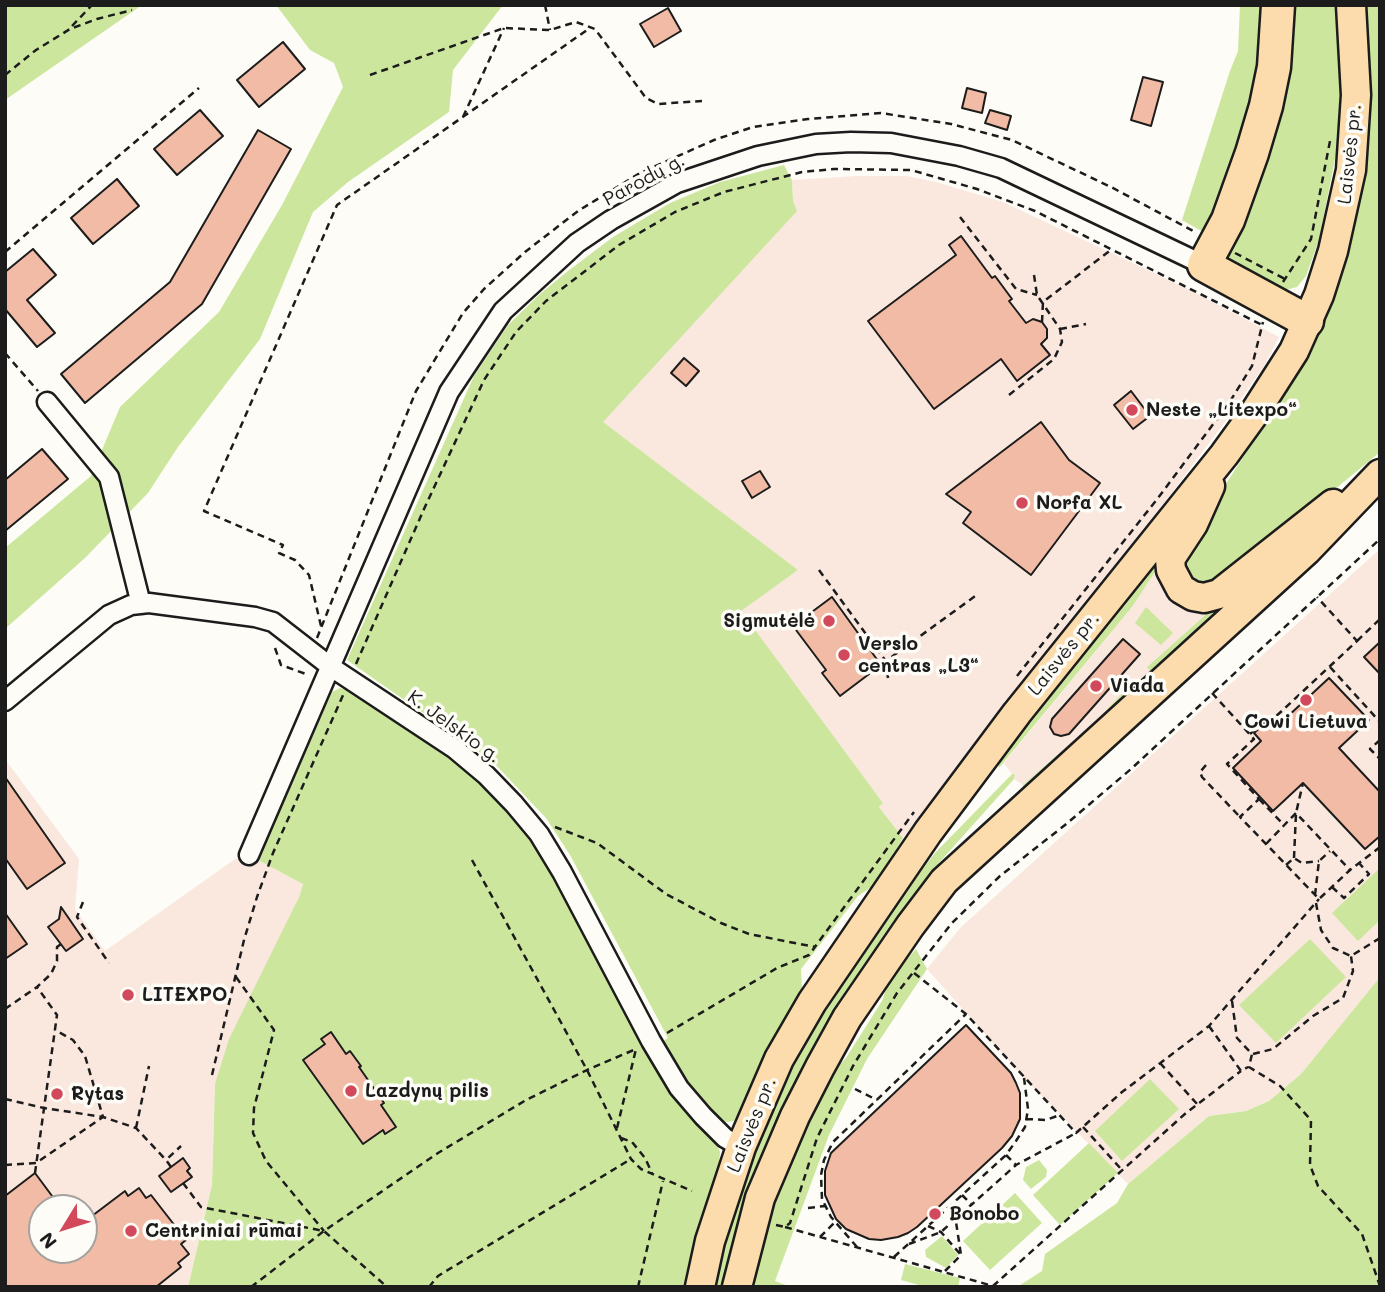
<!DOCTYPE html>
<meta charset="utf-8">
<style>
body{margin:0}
#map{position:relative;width:1385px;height:1292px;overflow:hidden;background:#fdfcf7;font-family:Mali,sans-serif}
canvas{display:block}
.frame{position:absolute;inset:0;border:7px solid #1c1c1c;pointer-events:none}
.north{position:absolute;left:28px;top:1194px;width:70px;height:70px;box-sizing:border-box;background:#fdfcf7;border:2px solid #a3a29f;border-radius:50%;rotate:232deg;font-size:19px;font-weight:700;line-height:28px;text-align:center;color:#1c1c1c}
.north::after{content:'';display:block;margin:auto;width:24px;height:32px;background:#d1495b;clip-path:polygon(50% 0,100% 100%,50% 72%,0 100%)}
</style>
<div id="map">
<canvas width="1385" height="1292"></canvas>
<div class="frame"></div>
<div class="north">N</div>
</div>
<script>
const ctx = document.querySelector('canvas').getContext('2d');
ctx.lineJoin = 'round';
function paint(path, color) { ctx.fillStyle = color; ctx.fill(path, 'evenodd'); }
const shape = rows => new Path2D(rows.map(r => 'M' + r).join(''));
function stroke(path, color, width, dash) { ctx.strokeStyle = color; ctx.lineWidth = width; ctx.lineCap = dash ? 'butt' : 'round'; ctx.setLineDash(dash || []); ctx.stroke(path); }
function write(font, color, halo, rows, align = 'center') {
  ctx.font = font + ' Mali,sans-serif'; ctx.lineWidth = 7; ctx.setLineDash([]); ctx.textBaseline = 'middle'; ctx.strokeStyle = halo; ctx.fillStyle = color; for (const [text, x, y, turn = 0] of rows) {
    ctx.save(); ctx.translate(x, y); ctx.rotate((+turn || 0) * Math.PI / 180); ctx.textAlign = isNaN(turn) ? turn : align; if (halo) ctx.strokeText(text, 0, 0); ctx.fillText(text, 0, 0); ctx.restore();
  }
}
paint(shape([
 [856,176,906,176,936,182,1003,202,1190,290,1279,337,1264,366,1222,426,1140,535,903,838,879,807,883,803,740,611,798,570,602,422,796,211,793,201,792,180],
 [1171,547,1222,600,1148,666,1151,672,1139,682,1137,679,1096,721,1056,758,1023,785,1014,779,1015,774,1012,774,1004,763,1132,607],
 [1380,549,1380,977,1301,1074,1269,1101,1246,1111,1209,1116,1128,1184,1024,1078,927,969,960,928],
 [5,759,79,859,75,909,105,951,235,859,258,860,303,883,299,897,215,1084,212,1185,188,1287,5,1287],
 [42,1208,84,1208,84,1250,42,1250]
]), '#fae8df');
paint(shape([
 [5,5,142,5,5,100],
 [276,5,503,5,453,70,449,112,348,182,313,212,260,339,178,447,148,493,85,558,5,629,5,548,91,476,120,407,219,312,282,205,343,87,334,63,310,50],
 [1240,5,1265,5,1258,86,1233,169,1208,230,1203,232,1182,220,1230,71,1238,51],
 [1295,5,1341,5,1345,122,1335,159,1319,240,1306,276,1297,287,1285,290,1276,288,1237,268,1228,255,1228,241,1280,114,1292,62],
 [1359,5,1380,5,1380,452,1220,584,1192,587,1179,559,1181,554,1299,370,1320,323],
 [784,165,792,180,793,201,797,211,603,422,798,570,741,611,883,803,879,807,903,838,876,884,858,896,801,969,802,991,734,1121,727,1122,718,1120,703,1106,678,1073,661,1042,668,1038,570,855,546,818,492,761,347,660,474,376,508,325,540,294,568,271,613,237,670,203,720,182],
 [1188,522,1132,607,999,768,998,761,1083,649],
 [1274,566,1022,793,1023,785,1096,721,1136,679,1140,681,1151,672,1147,667,1222,600],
 [1146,607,1173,633,1161,645,1135,623],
 [340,688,350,691,459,765,501,802,525,831,548,865,660,1075,682,1105,716,1142,720,1152,719,1164,697,1228,684,1287,188,1287,212,1185,215,1084,229,1039,299,897,303,884,258,860,332,692],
 [1012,774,1015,774,1014,779,929,874,886,933,864,970,729,1287,713,1287,742,1179,799,1046,875,929,935,853],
 [1380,868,1380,920,1358,941,1332,913],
 [1310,939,1346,977,1276,1043,1239,1005],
 [916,949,927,969,867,1059,829,1135,775,1281,791,1287,750,1287,769,1215,789,1157,824,1080,846,1058,882,1001,890,977],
 [1380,977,1380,1287,1017,1287,1042,1271,1045,1254,1117,1203,1128,1184,1209,1116,1246,1111,1269,1101,1301,1074],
 [1150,1079,1179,1109,1122,1161,1095,1131],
 [1089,1143,1118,1173,1060,1225,1033,1195],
 [1039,1160,1047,1170,1046,1177,1031,1189,1023,1180,1026,1167],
 [1015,1193,1042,1223,990,1270,963,1241],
 [942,1236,958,1255,946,1268,926,1257,925,1250],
 [905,1264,960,1278,958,1287,926,1287,901,1280]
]), '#cce79d');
const building = shape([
 [668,8,681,31,654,47,640,24,668,8],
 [283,42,305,69,259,107,237,80,283,42],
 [1143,77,1163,82,1151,126,1131,120,1143,77],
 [967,88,986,93,982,113,962,108,967,88],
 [200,110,223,136,177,175,154,149,200,110],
 [990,110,1011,116,1007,130,985,123,990,110],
 [258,130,291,149,202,304,85,403,61,374,170,282,258,130],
 [117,179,139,206,93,244,71,218,117,179],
 [961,236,992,278,995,276,1012,299,1009,301,1026,323,1033,319,1042,322,1047,329,1047,338,1041,344,1050,355,1017,381,1001,359,934,409,868,321,956,255,949,245,961,236],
 [33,249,56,275,27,300,55,333,37,347,5,309,5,272,33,249],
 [684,358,699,371,686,386,671,373,684,358],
 [1131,391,1150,416,1133,429,1114,405,1131,391],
 [1041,422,1069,460,1100,483,1031,575,963,523,971,512,946,494,1041,422],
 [42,449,68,479,5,531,5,480,42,449],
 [760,471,770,487,752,498,742,481,760,471],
 [832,597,881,665,840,696,822,673,826,670,793,626,832,597],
 [1123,639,1140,654,1069,734,1061,736,1054,734,1050,727,1052,719,1123,639],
 [1380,642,1380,674,1364,657,1380,642],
 [1329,678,1369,720,1339,748,1380,792,1380,836,1365,849,1303,783,1273,811,1233,768,1261,741,1254,733,1266,722,1273,730,1329,678],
 [5,777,65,863,27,889,5,858,5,777],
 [61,907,83,939,66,951,48,927,59,919,61,907],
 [5,913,27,944,5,959,5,913],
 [966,1025,1011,1073,1016,1083,1020,1093,1020,1119,1012,1136,1002,1148,917,1227,908,1233,898,1237,881,1240,869,1239,846,1229,836,1219,825,1195,825,1171,831,1153,966,1025],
 [331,1032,346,1054,350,1051,361,1066,359,1067,384,1103,381,1105,396,1127,385,1134,383,1130,363,1144,303,1060,325,1044,321,1039,331,1032],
 [183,1158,190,1168,187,1171,192,1177,171,1192,159,1176,183,1158],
 [35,1173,61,1208,42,1208,42,1250,84,1250,84,1222,125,1191,128,1196,139,1188,146,1198,151,1195,186,1240,181,1244,189,1254,178,1263,181,1267,156,1287,5,1287,5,1196,35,1173]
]);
paint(building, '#f2bba6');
stroke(building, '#1c1c1c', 2);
const street = shape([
 [47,402,109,477,141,604],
 [5,701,109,615,131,605,149,603,255,617,273,622,331,667,455,749,486,775,514,804,539,834,562,872,651,1041,679,1088,703,1116,725,1138,741,1147],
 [249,855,449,392,503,311,577,243,611,220,677,183,758,156,816,144,851,142,891,143,959,156,1001,168,1204,265]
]);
const primary = shape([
 [1210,486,1193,524,1170,559,1171,570,1181,589,1193,596,1204,598,1219,594,1333,504],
 [700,1287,710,1241,741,1147,779,1059,812,1002,928,832,1017,713,1224,455,1253,415,1294,351,1319,295,1333,251,1351,170,1356,95,1351,5],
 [737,1287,760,1198,795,1116,820,1067,847,1018,910,926,944,881,1306,551,1380,474]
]);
const highway = shape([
 [1278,5,1274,67,1266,106,1252,153,1228,220,1204,265,1307,321]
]);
stroke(street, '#1c1c1c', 23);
stroke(primary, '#1c1c1c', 33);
stroke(highway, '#1c1c1c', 37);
stroke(shape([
 [545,5,550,30],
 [72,26,92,5],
 [5,75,36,50,70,29,97,19,132,10],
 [370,75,504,28,550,30,576,22,595,29,646,98,658,104,702,101],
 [463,117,504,28],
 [960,217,1016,289,1037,295],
 [5,252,199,88],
 [1235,253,1285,279],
 [1283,282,1311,239,1330,141],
 [1042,322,1043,302,1112,249],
 [1060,329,1086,324],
 [5,353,38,391],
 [1009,395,1054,359,1062,342,1060,329,1037,295,1034,275],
 [819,570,885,660],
 [321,626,309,575,295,560,279,553,283,545,204,511,337,205,587,30],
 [317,638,416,391,463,313,484,289,525,252,578,211,640,173,714,140,753,127,808,119,881,113,951,124,1012,140,1111,187,1195,232],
 [1357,641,1380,619],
 [275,648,281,665,306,674,307,671],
 [356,664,424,509,484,380,516,332,546,301,619,245,675,212,724,192,802,172,834,169,911,170,977,189,1035,211,1262,325],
 [1330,667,1380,722],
 [1017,676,1158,498,1229,403,1252,366,1263,322],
 [888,678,886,661,978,594],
 [1212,693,1254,739,1227,764,1259,799,1240,817,1319,899,1350,870,1380,847],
 [1250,734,1268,718,1271,721,1357,641,1317,597],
 [1380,740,1370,749,1380,759],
 [1206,765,1200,772,1202,777,1240,817],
 [1259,799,1283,824],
 [555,827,597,843,666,894,721,923,749,934,815,947],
 [1266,844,1296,813,1350,870],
 [1294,858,1296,813,1303,783],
 [472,860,587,1070,631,1159,641,1169,692,1191],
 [1286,865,1294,858,1302,863,1319,861],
 [1332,887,1344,898,1369,874,1359,863],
 [1315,895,1319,861,1330,851],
 [83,902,77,917,109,963],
 [1316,903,1321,930,1333,948,1351,956,1380,938],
 [914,973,966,1014,1076,1133,1122,1092,1209,1026,1319,899],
 [236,977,274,1030,254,1108,253,1133,266,1161,324,1231],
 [1232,1001,1237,1038,1252,1054,1249,1067,1280,1086,1311,1120,1310,1165,1318,1186,1362,1234,1380,1286],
 [5,1009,37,987,51,974,57,961,57,947,61,944],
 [1209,1026,1241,1071,1248,1067],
 [667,1033,777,968,809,955,914,812],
 [1253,1054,1273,1049,1313,1016,1343,998,1353,971,1351,956],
 [1160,1063,1198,1105],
 [212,1075,244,940,257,897,273,853,344,693],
 [855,1089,877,1100],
 [5,1099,44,1108,103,1117,136,1128,166,1160],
 [1026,1119,1046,1120,1057,1116],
 [1083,1127,1122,1170],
 [136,1128,149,1066],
 [617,1128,636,1049],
 [621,1138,632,1142,645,1158,652,1173],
 [1006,1155,1016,1165],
 [5,1165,36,1163,103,1117,85,1056,73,1040,55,1030],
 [171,1167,166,1160,181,1146],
 [35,1173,57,1015,37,987],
 [183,1183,201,1207,324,1231,387,1287],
 [962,1195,972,1205],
 [808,1208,825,1206],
 [776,1225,785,1227,790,1223,817,1138,853,1066,897,993,952,923,1000,876,1065,825,1131,769,1380,539],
 [928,1226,941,1232,961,1255],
 [785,1227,993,1286,1186,1113,1241,1071],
 [820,1237,835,1222],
 [909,1244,941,1232,1016,1165,1076,1133],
 [857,1247,831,1217,822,1199,821,1175,824,1160,833,1142,966,1014],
 [894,1257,1006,1155,1016,1141,1025,1127,1028,1109,1024,1078],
 [945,1271,961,1255,956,1222],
 [251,1287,324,1231,438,1153,526,1100,587,1070,636,1049],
 [429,1287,438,1276,631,1159],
 [638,1287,663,1181]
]), '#1c1c1c', 2.5, [7, 5]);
stroke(street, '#fdfcf7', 18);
stroke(primary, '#fcdcac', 28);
stroke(highway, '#fcdcac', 32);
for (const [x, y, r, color] of [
 [1132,410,7,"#d1495b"],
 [1022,503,7,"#d1495b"],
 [829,621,7,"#d1495b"],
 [844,655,7,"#d1495b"],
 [1096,686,7,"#d1495b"],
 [1306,700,7,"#d1495b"],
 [128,995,7,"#d1495b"],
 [351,1091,7,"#d1495b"],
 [57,1094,7,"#d1495b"],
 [935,1214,7,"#d1495b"],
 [131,1231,7,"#d1495b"]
]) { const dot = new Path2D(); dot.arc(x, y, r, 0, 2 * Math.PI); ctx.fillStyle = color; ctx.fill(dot); stroke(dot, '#fdfcf7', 2.5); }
write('19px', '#1c1c1c', '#fdfcf7', [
 ["Laisvės pr.",1350,154,-84],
 ["Parodų g.",644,180,-28],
 ["Laisvės pr.",1064,654,-51],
 ["K. Jelskio g.",454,727,36],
 ["Laisvės pr.",752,1125,-68]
]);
write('bold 19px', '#1c1c1c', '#fdfcf7', [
 ["Neste „Litexpo“",1146,410],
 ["Norfa XL",1036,503],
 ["Sigmutėlė",815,621,"right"],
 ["Verslo",858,644],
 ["centras „L3“",858,666],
 ["Viada",1110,686],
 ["Cowi Lietuva",1306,722,"center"],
 ["LITEXPO",142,995],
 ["Lazdynų pilis",365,1091],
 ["Rytas",71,1094],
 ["Bonobo",949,1214],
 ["Centriniai rūmai",145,1231]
], 'left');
</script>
